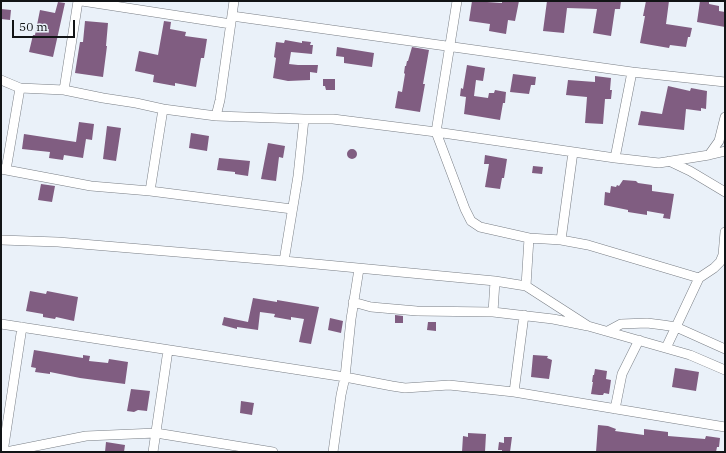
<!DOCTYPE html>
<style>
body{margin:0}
#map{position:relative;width:726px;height:453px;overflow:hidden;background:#eaf1f9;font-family:"IBM Plex Serif",serif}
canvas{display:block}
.frame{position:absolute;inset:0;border:2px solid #121416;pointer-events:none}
.scale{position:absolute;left:12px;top:20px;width:63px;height:18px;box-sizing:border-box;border:2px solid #121416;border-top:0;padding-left:5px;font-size:12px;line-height:14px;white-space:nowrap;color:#121416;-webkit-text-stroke:3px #eaf1f9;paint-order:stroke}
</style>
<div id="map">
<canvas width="726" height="453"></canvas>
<div class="frame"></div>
<div class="scale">50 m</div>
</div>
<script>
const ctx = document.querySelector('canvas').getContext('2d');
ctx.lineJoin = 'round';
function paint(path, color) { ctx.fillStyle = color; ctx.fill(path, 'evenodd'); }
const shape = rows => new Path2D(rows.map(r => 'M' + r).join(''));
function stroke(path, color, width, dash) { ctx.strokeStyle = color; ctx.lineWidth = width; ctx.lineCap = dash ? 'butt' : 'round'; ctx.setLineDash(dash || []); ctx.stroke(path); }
paint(shape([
 [472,1,502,3,502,1,519,1,515,21,508,20,506,34,489,31,490,24,469,21],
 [547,1,621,1,620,9,615,9,611,36,593,33,597,9,567,8,564,33,543,31],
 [646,1,669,1,666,24,692,28,690,37,688,37,686,47,670,45,669,48,640,43,645,16,643,16],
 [700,1,709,1,709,4,719,6,719,11,725,12,725,27,697,22],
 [58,2,65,3,53,57,29,52,33,35,35,35,40,10,55,13],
 [1,9,11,10,10,20,1,19],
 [85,21,108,23,106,46,107,46,103,77,75,73,80,42,83,42],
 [164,21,171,22,170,29,186,32,185,36,207,39,204,58,201,58,196,87,175,83,175,86,153,82,154,75,135,71,139,51,158,55],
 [285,40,302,43,302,41,311,42,310,45,313,45,312,54,291,52,289,64,298,65,318,65,317,73,310,72,310,80,288,81,273,78,276,58,274,57,276,42,284,43],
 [337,47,374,53,372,67,344,63,344,57,336,56],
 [412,47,429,50,423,84,425,84,420,112,395,108,398,91,402,92,405,74,404,73,405,66,406,66,407,61,408,61],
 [467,65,485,68,483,81,476,80,474,96,488,98,489,93,494,93,495,90,506,92,505,103,503,103,500,120,464,114,466,97,460,96,461,88,463,89],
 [513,74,536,77,535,85,531,85,529,94,510,92],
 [595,76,611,78,610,90,612,90,611,99,605,99,603,124,585,123,587,97,566,95,568,80,595,82],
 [323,79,335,79,335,90,326,90,325,86,323,86],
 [668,86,690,91,691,88,707,91,706,109,701,108,701,111,686,109,684,130,638,125,641,111,662,114],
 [79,122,94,124,92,140,86,139,83,158,64,155,63,160,49,158,50,152,22,149,24,134,76,142],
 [107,126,121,128,116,161,103,159],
 [191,133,209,136,207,151,189,148],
 [268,143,285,146,283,158,279,157,276,181,261,179],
 '347 154a5 5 0 1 1 10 0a5 5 0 1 1-10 0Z',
 [485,155,507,159,504,178,502,178,500,189,485,187,489,164,484,164],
 [219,158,250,161,248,176,235,174,235,172,217,170],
 [533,166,543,167,542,174,532,173],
 [623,180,636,181,638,183,652,185,652,191,674,194,670,219,663,218,664,214,647,211,647,215,628,212,628,210,604,205,605,192,610,193,611,186,616,187,617,185,619,186],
 [41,184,55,186,52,202,38,200],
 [30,291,46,294,47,291,78,297,74,321,56,317,55,319,43,317,43,314,26,311],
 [253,298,277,302,277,300,319,307,311,344,299,342,304,319,291,317,291,320,274,317,275,314,260,312,258,330,237,327,237,329,222,325,224,317,248,322],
 [395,315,403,316,403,323,395,323],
 [330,318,343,321,341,333,328,330],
 [428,322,436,322,436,331,427,330],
 [34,350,83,358,83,355,90,356,89,361,108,363,109,359,128,362,125,384,80,378,50,372,50,374,35,372,36,368,31,367],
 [533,355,548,356,547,358,552,360,549,379,531,377],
 [675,368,699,372,696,391,672,387],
 [595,369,607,371,606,379,611,380,609,394,604,393,603,395,599,395,591,394,593,382,592,382,593,375,594,375],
 [131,389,150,391,147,411,138,410,134,412,127,411],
 [241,401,254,403,252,415,240,413],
 [598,425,608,426,616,429,615,431,644,435,644,429,668,432,668,436,705,439,706,436,720,438,719,447,717,447,716,452,596,452],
 [468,433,486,434,485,452,462,452,463,436,468,437],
 [504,437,512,437,510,452,502,452,502,450,498,450,499,442,504,443],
 [106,442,125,445,124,452,105,452]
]), '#805d81');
const minor = shape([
 [82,1,231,24],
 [457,1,436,132,465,209,471,221,480,227,529,238,526,286],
 [232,16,632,72,725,82],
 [1,80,20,88,64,90,103,98,136,103,163,109,216,116,304,119],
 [64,90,78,1],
 [163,109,150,191,292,209],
 [216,116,220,100,234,1],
 [709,155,725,151],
 [615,158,632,72],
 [669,161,690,171,725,192],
 [1,169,91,186,150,191],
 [6,170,20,88],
 [529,238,561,240,588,245,699,278],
 [1,240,58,242,284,261,495,281,526,286,588,326],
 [561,240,573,152],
 [284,261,298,176,304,119,333,119,436,132,615,158,659,163,709,155,719,141,725,117],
 [353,302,371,307,417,311,493,312,553,319,588,326,690,355,725,370],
 [493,312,495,281],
 [524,315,514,392,725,427],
 [1,324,345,377,392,386,405,388,449,385,514,392],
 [608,331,621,324,647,323,663,325,676,327,725,349],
 [666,348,699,278,714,268,720,262,723,255,725,232],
 [615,409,622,374,639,340],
 [3,452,22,327],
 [6,452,86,436,156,433,273,452],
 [153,452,168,350],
 [333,452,341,395,345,377,351,319,359,269]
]);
stroke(minor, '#797e85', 10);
stroke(minor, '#fff', 9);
</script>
